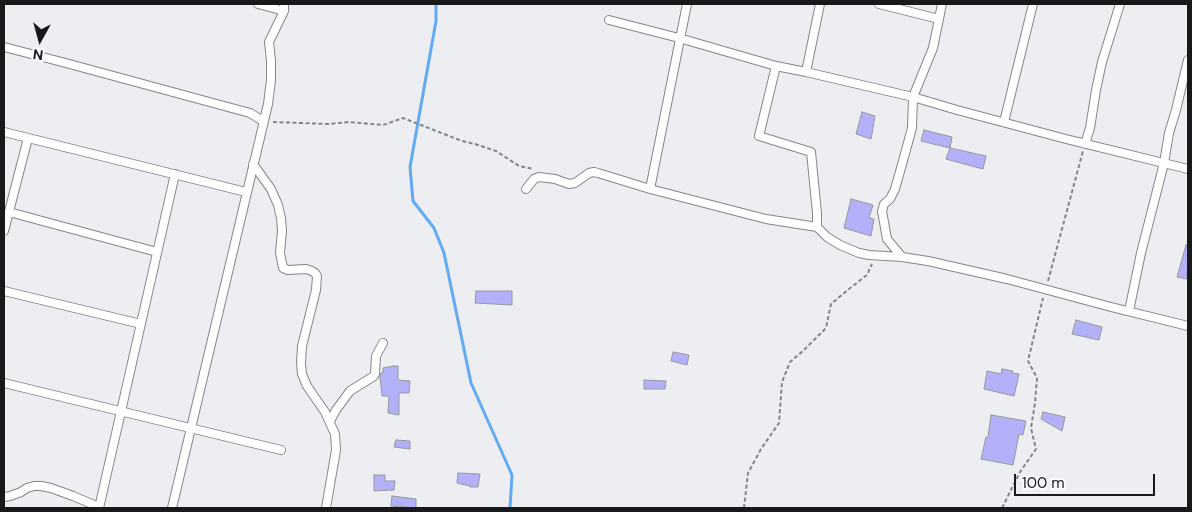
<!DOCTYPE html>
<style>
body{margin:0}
#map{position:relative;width:1192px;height:512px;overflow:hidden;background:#edeef1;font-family:"DM Sans",sans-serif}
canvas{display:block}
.frame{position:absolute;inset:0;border:5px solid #19191b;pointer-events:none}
.north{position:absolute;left:15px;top:15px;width:50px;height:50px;-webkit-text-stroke:4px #fafbfe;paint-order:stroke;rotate:187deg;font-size:14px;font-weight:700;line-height:20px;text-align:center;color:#19191b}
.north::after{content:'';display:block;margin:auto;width:18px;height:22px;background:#19191b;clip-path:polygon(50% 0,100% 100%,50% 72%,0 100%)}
.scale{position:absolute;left:1014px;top:474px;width:141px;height:22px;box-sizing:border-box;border:2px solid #19191b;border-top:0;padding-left:6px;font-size:15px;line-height:18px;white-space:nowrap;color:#19191b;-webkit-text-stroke:4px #fafbfe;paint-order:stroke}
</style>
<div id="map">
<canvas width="1192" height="512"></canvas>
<div class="frame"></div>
<div class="north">N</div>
<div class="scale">100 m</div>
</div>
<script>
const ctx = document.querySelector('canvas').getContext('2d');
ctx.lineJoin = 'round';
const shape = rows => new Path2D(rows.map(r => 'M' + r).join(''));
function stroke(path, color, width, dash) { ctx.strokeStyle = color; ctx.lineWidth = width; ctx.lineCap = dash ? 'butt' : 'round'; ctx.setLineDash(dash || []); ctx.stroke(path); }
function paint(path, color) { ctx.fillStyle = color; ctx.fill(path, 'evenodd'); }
stroke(shape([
 [436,4,436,21,410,167,413,201,434,228,444,253,471,383,512,475,510,508]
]), '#62abf2', 3);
const building = shape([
 [862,112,875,116,871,139,856,134,862,112],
 [924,130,952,137,950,148,921,141,924,130],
 [950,148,986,156,983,169,946,159,950,148],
 [851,199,873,205,869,218,874,219,871,236,844,228,851,199],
 [1186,245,1188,245,1187,279,1177,277,1186,245],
 [476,291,512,291,512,305,475,303,476,291],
 [1076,320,1102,327,1099,340,1072,334,1076,320],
 [673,352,689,355,687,365,671,361,673,352],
 [393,366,398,366,398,380,410,381,409,393,399,393,399,415,388,413,389,396,382,396,380,377,381,373,383,373,383,368,393,366],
 [1002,369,1013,371,1012,373,1019,374,1014,396,984,389,987,371,1001,374,1002,369],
 [644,380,666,381,665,389,644,389,644,380],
 [1043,412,1065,417,1062,431,1041,419,1043,412],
 [991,415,1026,421,1023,435,1019,434,1013,465,981,459,986,437,988,437,991,415],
 [396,440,410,441,410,449,394,447,396,440],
 [458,473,480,474,478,487,470,487,470,486,457,483,458,473],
 [374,475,385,475,385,481,395,481,394,490,374,491,374,475],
 [392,496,416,499,416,508,391,506,392,496]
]);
paint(building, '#b3b1fa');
stroke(building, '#97979a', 1);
const minor = shape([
 [258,4,284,11],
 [879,4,939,19],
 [609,20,679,38,776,66,806,72,913,97,957,110,1066,139,1188,169],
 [4,47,62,62,250,113,263,121],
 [776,66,759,136,811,152,817,213,817,227],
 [806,72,820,4],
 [1004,122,1033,4],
 [4,132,246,192],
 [1085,144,1090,128,1096,90,1102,62,1120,4],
 [253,164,271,189,278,205,281,218,282,231,280,253,283,268,288,270,306,269,312,271,315,273,317,276,316,290,302,346,301,363,302,374,307,386,325,412,335,434,336,450,326,508],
 [526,189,534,179,539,177,555,179,569,184,575,183,589,173,594,172,598,173,650,189,766,219,817,227,827,237,840,245,859,253,869,255,902,257,928,261,1007,279,1111,307,1188,326],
 [650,189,687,4],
 [9,212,157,252],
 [4,231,28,138],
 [902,257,887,239,882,211,884,204,890,199,895,189,903,161,912,128,913,97,933,48,942,4],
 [4,291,141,324],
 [1129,311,1141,253,1164,163,1169,133,1176,110,1188,60],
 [4,383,281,450],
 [330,421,336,410,350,391,374,376,375,374,376,356,383,343],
 [4,497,10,496,21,492,27,488,34,486,41,486,51,488,73,496,99,507],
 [99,508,175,174],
 [172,508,268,104,271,80,271,61,269,42,284,11,284,4]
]);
stroke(minor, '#858689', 10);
stroke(shape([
 [273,122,328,124,349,122,383,125,403,118,462,141,475,144,496,151,519,166,534,169],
 [1048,281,1083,151],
 [744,508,748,473,761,449,779,423,782,382,790,362,803,351,826,328,831,304,849,289,867,275,872,264],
 [1002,508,1020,472,1036,449,1031,428,1035,403,1037,378,1028,361,1043,298]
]), '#858588', 2, [4, 2.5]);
stroke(minor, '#fff', 8);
</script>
